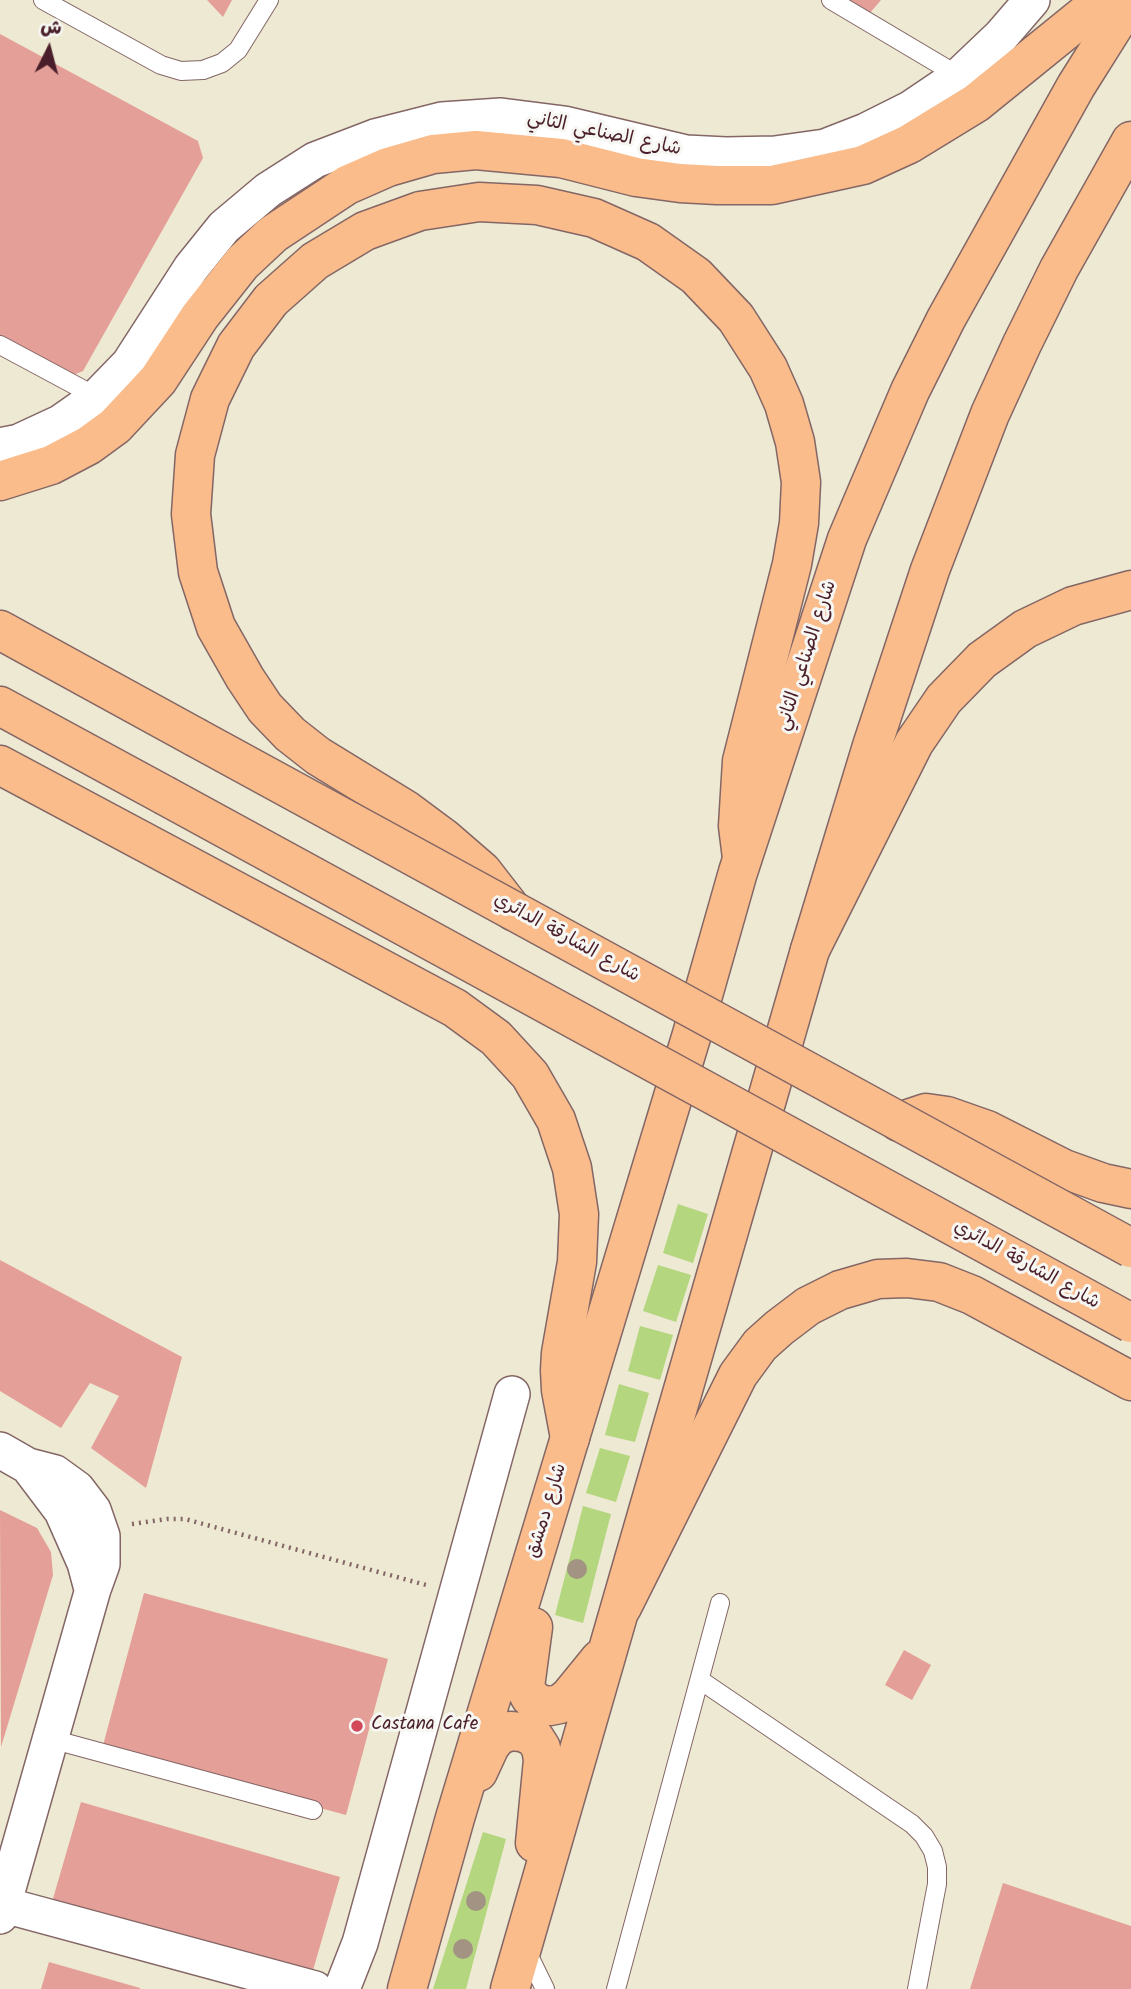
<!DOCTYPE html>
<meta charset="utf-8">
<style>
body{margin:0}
#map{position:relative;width:1131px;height:1989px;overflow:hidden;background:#ede9d2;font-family:Kalam,"Playpen Sans Arabic",sans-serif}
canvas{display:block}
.north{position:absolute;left:14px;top:14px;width:70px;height:70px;-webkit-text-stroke:5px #f6f6f2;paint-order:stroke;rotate:6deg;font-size:19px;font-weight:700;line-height:28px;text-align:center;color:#4a1f2b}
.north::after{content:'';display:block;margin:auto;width:24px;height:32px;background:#4a1f2b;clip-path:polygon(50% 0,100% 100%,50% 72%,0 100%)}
</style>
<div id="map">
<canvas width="1131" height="1989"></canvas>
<div class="north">ش</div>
</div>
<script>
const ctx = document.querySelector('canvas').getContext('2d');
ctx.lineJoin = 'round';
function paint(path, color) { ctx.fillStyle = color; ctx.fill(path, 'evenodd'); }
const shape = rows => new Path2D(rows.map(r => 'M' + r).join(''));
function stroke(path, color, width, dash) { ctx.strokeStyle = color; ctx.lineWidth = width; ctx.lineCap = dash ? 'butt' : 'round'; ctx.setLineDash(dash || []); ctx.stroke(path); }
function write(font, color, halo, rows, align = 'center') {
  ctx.font = font + ' Kalam,"Playpen Sans Arabic",sans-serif'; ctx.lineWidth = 6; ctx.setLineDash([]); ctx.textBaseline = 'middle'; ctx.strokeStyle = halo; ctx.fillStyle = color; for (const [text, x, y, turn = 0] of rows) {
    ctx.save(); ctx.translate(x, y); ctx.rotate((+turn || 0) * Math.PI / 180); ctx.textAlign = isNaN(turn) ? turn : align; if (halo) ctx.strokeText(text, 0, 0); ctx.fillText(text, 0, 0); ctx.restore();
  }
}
paint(shape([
 [678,1204,708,1214,693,1263,663,1253],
 [658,1265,691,1275,676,1322,643,1311],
 [640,1326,673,1335,660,1380,628,1371],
 [619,1384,649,1393,635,1442,605,1435],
 [600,1448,630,1456,616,1502,586,1493],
 [583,1506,611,1514,583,1623,555,1615],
 [483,1832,506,1839,466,1989,433,1989]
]), '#b3d67e');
paint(shape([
 [207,0,232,0,223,17],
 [849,0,881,0,869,14],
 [0,34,198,141,203,158,83,371,66,378,0,342],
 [0,1260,182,1357,146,1488,91,1448,119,1396,90,1383,61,1428,0,1391],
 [0,1510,37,1528,51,1552,53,1575,1,1747],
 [144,1593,388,1659,346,1815,102,1749],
 [904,1650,931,1665,912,1700,885,1685],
 [81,1802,340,1877,309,1984,50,1909],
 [1003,1883,1131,1926,1131,1989,970,1989],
 [49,1962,140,1988,140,1989,41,1989]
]), '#e49f98');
const lane = shape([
 [43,0,161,65,181,71,203,70,222,63,238,50,269,0],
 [831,0,959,76],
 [0,345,97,397],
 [700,1680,912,1824,924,1836,933,1851,937,1867,937,1884,917,1989],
 [51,1739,313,1810],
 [525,1948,545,1989],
 [616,1989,720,1603]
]);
const street = shape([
 [0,446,19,442,60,423,97,397,129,364,191,268,224,227,268,190,315,160,375,137,442,120,501,116,564,124,686,153,726,155,775,154,825,147,866,131,910,109,959,76,1001,36,1032,0],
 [0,1450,28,1466,55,1473,77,1489,93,1510,102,1536,102,1564,93,1589,0,1916],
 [28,1466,62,1511,85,1563,92,1589],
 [4,1905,315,1989],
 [342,1989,360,1943,512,1394]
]);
const primary = shape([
 [533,1627,525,1687,530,1697,539,1704,550,1706,560,1704,569,1697,600,1659],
 [478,1772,490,1746,498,1736,510,1731,522,1732,534,1737,541,1748,543,1760,535,1843],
 [407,1989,455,1818,692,1034,738,872,847,539,910,391,946,319,1076,86,1130,0],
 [510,1989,810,950,872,746,930,570,990,414,1022,344,1059,269,1131,141]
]);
const highway = shape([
 [0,481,51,465,89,445,115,426,158,380,200,316,242,263,273,234,347,185,388,167,433,154,476,150,561,158,636,177,680,183,717,185,772,185,863,165,909,144,976,103,1103,0],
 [0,630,195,737],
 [0,706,164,795],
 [0,765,455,1008,496,1038,530,1075,556,1120,572,1168,579,1214,577,1262,561,1353,560,1370,561,1390,570,1438],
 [513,911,482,871,445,839,406,810,318,756,290,734,265,708,245,678,216,627,198,572,191,514,195,455,210,399,236,346,271,300,315,261,365,231,420,211,479,202,537,205,594,218,648,242,696,276,736,318,768,368,784,404,795,442,801,482,799,523,792,564,742,761,738,826,742,858],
 [810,950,914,743,944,699,982,660,1025,629,1073,606,1131,590],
 [899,1122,926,1113,947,1116,987,1130,1064,1169,1103,1183,1131,1189],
 [622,1607,738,1375,760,1345,779,1328,808,1306,840,1290,878,1279,907,1278,939,1282,972,1295,1131,1381]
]);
stroke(lane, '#836665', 20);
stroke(street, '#836665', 38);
stroke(primary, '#836665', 41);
stroke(highway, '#836665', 41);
stroke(shape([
 [132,1524,167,1519,185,1519,426,1585]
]), '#836665', 4.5, [2, 5]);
stroke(lane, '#fff', 18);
stroke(street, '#fff', 35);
stroke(primary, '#fabc8b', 38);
stroke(highway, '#fabc8b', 38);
const highwayBridge = shape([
 [195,737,1131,1248],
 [164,795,1131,1323]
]);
stroke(highwayBridge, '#836665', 41, []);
stroke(highwayBridge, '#fabc8b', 38);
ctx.fillStyle = '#a29382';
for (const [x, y] of [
 [577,1569],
 [476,1901],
 [463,1949]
]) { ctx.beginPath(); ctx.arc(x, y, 10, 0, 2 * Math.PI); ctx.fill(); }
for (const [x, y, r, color] of [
 [357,1726,7,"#d1495b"]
]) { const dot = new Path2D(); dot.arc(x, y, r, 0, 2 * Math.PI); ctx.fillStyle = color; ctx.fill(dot); stroke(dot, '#f6f6f2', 2.5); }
write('19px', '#4a1f2b', '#f6f6f2', [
 ["شارع الصناعي الثاني",604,135,12],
 ["شارع الصناعي الثاني",808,656,-72],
 ["شارع الشارقة الدائري",566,939,29],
 ["شارع الشارقة الدائري",1026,1266,29],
 ["شارع دمشق",548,1511,-73]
]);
write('19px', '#4a1f2b', '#f6f6f2', [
 ["Castana Cafe",371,1726]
], 'left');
</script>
